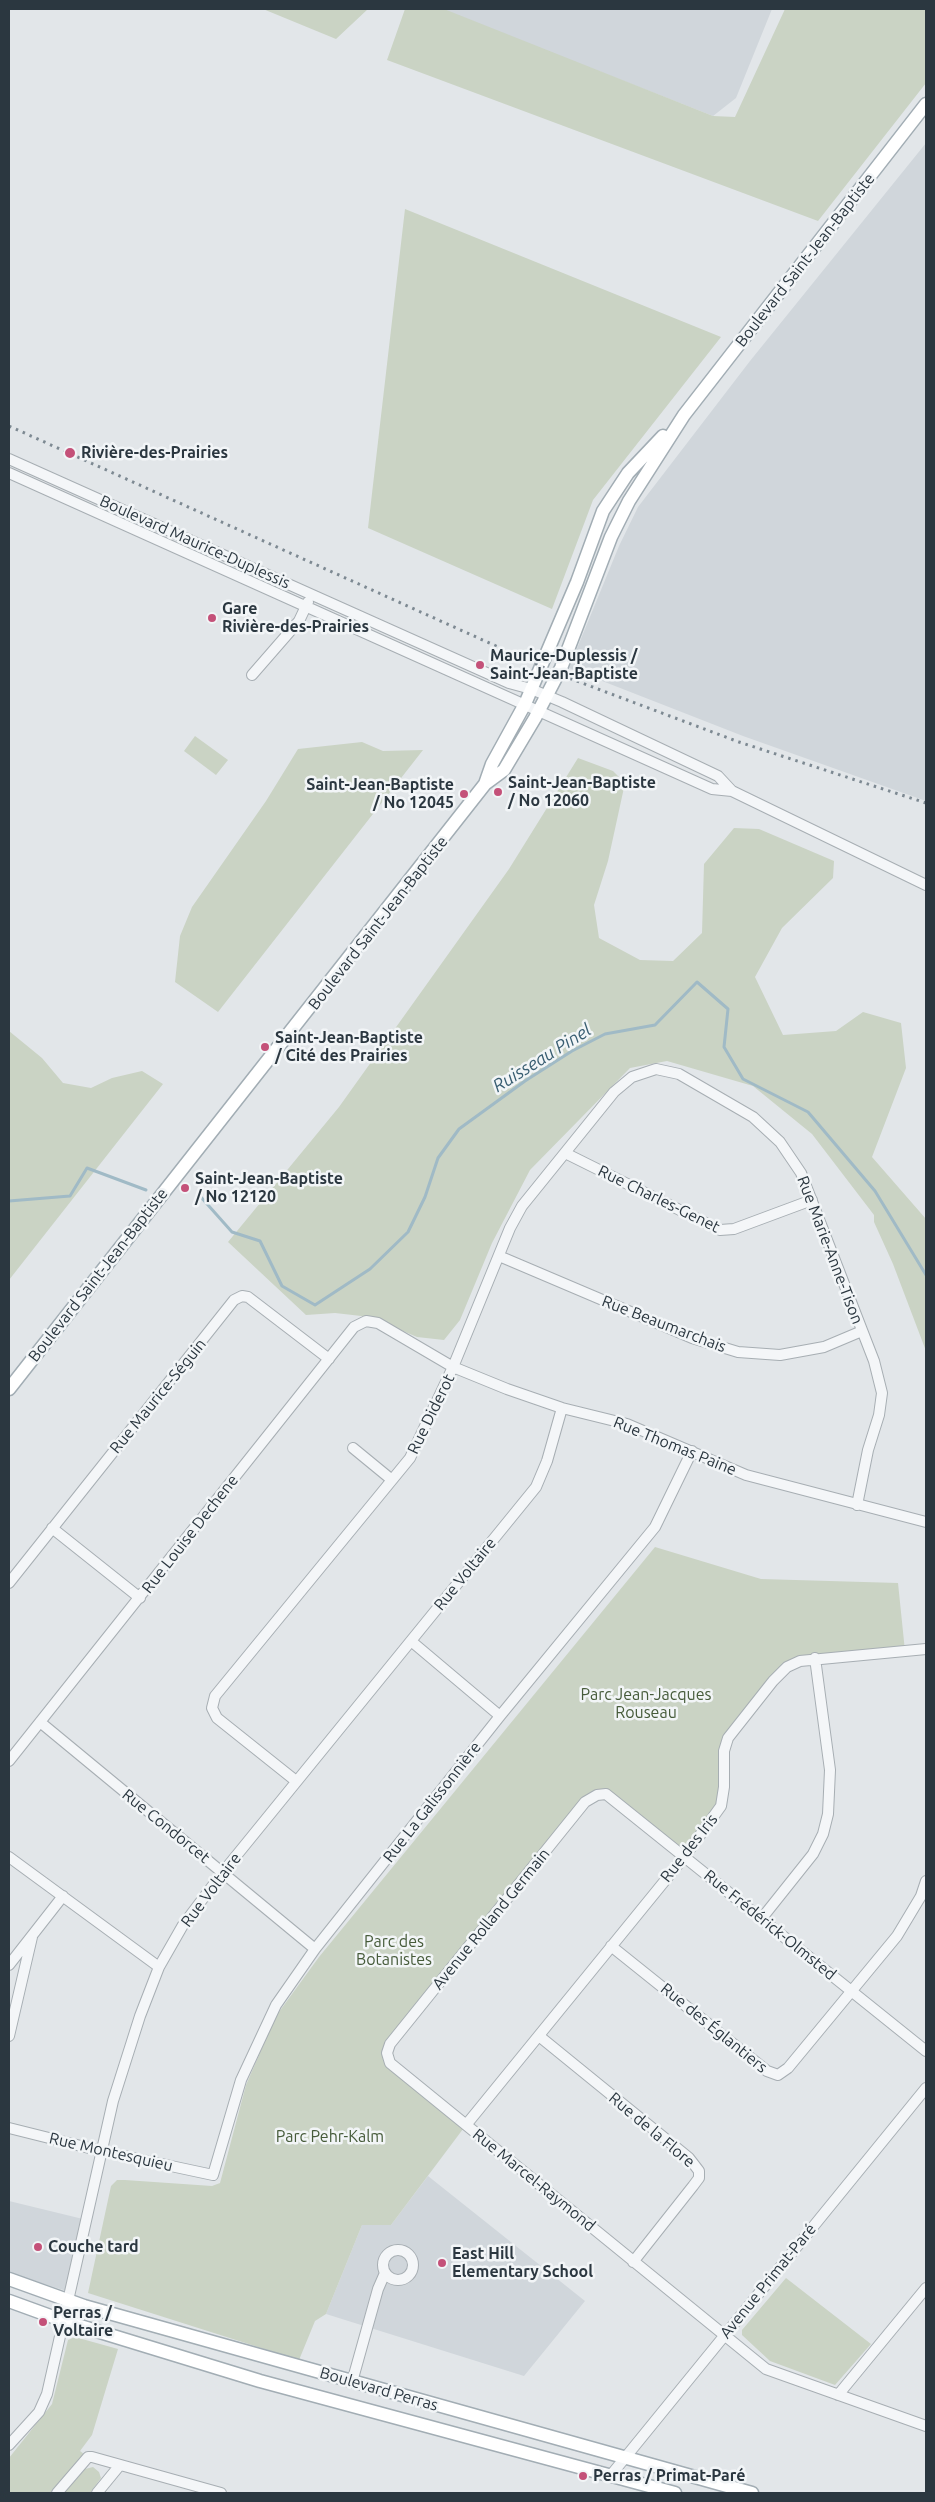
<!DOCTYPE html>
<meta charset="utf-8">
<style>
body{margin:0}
#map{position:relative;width:935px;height:2502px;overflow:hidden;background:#e2e6e9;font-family:Ubuntu,sans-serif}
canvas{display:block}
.frame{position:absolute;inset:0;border:10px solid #2b3740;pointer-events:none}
</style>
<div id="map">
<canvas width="935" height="2502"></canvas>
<div class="frame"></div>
</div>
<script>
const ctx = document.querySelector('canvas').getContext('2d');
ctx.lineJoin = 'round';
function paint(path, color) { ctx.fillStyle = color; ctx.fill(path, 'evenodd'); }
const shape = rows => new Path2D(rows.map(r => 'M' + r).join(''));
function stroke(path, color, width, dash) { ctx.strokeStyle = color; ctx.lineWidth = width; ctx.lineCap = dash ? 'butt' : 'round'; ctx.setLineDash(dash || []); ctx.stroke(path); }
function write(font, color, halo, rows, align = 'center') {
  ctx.font = font + ' Ubuntu,sans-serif'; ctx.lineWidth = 5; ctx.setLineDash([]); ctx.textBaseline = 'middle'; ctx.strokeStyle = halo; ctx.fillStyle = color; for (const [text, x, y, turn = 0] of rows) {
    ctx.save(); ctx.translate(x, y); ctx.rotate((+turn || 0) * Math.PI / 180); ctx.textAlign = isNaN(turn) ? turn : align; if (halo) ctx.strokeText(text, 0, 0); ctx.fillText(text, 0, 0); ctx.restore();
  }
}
paint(shape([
 [440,9,772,9,736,98,713,116],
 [926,143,926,801,743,736,569,668,619,546,638,507,750,361],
 [428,2176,585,2301,524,2376,326,2314,362,2225,391,2225],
 [9,2201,87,2220,70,2292,9,2273]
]), '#d0d6db');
paint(shape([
 [263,9,368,9,336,39],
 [405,9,444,9,713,116,735,117,785,9,926,9,926,83,818,221,387,60],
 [405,209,721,337,593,500,552,609,368,528],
 [195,736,228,760,216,775,184,751],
 [362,742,383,751,423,750,218,1012,175,982,180,936,192,907,266,801,298,749],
 [578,758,613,771,625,783,608,861,594,905,599,938,640,960,673,961,702,933,704,864,734,828,759,829,834,861,833,878,782,928,755,977,783,1035,836,1031,863,1012,901,1023,906,1068,872,1157,926,1219,926,1351,893,1264,874,1222,874,1215,812,1134,753,1086,667,1061,630,1068,530,1170,492,1243,460,1320,444,1340,417,1337,370,1317,335,1313,306,1315,228,1242,339,1107,509,869],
 [9,1031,42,1058,63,1083,91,1088,112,1078,142,1071,163,1084,9,1280],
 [655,1547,761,1579,898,1583,905,1651,787,1667,724,1751,721,1806,685,1856,608,1794,597,1795,390,2044,390,2064,466,2125,391,2225,362,2225,326,2314,315,2321,299,2360,88,2293,111,2186,117,2180,125,2180,212,2186,220,2183,246,2085,276,2016,319,1957],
 [786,2278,871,2344,835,2385,770,2361,742,2335,742,2330],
 [75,2337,118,2349,92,2435,80,2451,84,2454,50,2493,9,2493,9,2458,52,2404,68,2340],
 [93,2467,99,2472,101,2478,90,2493,64,2493,85,2469]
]), '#cad3c4');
stroke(shape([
 [200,1196,232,1232,260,1241,282,1286,315,1305,370,1269,408,1232,425,1197,438,1158,459,1129,525,1081,572,1051,605,1034,655,1025,697,982,728,1009,724,1047,743,1079,808,1112,875,1191,926,1275],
 [9,1201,70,1196,87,1168,146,1190]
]), '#a0bac6', 3);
const minor = shape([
 [9,459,509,683,531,689,562,702,718,776,732,791,926,885],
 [9,473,712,789,732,791],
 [252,675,299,621,308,602],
 [565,1153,720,1230,734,1229,812,1200],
 [499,1256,692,1338,738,1352,780,1355,824,1347,862,1331],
 [353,1448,392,1480],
 [52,1528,140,1598],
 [9,1583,234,1300,242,1296,248,1297,329,1359],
 [411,1641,500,1716],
 [40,1722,315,1949],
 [9,1761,354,1327,366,1321,378,1323,453,1367,507,1389,562,1408,627,1424,746,1475,926,1522],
 [296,1781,217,1718,212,1708,215,1696,410,1458,453,1367,510,1228,522,1206,614,1092,632,1077,656,1069,679,1074,753,1117,780,1142,801,1173,874,1361,882,1393,879,1415,868,1450,857,1505],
 [9,1857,159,1967],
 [762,1918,813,1854,823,1834,828,1814,830,1770,815,1658],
 [611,1946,767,2071,778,2075,788,2068,897,1936,921,1896,926,1881],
 [9,1965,63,1896],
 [9,2036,32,1937],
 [539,2036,689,2158,699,2171,699,2178,693,2186,633,2262],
 [926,2051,606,1794,597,1795,585,1802,390,2044,387,2053,390,2063,766,2369,926,2426],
 [466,2125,685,1856,721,1806,724,1787,724,1751,728,1738,773,1681,787,1667,800,1661,926,1649],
 [9,2128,101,2151,213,2175,241,2080,276,2005,315,1949,500,1716,655,1527,692,1451],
 '383 2265a15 15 0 1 1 30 0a15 15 0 1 1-30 0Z',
 [352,2382,378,2289,385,2273],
 [838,2395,926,2288],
 [9,2445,39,2412,47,2394,113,2101,140,2016,159,1967,183,1925,223,1872,536,1487,547,1461,562,1408],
 [611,2475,926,2088],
 [57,2493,88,2457,92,2457,221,2493],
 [97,2493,120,2465]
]);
const major = shape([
 [485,784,492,764,525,704,577,582,603,511,628,473,663,436],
 [9,1389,485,784,504,770,535,718,561,668,611,537,629,501,684,415,926,104],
 [9,2279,84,2306,752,2493],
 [9,2301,64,2321,260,2381,675,2493]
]);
stroke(minor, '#a7aeb3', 12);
stroke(major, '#a2adb4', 15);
stroke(minor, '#f4f6f8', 10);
stroke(major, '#fff', 12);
stroke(shape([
 [9,426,558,674,739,742,926,803]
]), '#7d8992', 3, [2.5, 5]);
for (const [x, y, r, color] of [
 [70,453,6,"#c45179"],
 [212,618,5,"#c45179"],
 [480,665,5,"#c45179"],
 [498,792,5,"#c45179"],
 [464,794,5,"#c45179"],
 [265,1047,5,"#c45179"],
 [185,1188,5,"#c45179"],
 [38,2247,5,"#c45179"],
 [442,2263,5,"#c45179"],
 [43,2322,5,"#c45179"],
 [583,2476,5,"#c45179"]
]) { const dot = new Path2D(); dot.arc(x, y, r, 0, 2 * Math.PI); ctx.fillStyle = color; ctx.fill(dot); stroke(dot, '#f2f5f7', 2); }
write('16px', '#2b3740', '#f2f5f7', [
 ["Boulevard Saint-Jean-Baptiste",805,260,-52],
 ["Boulevard Maurice-Duplessis",195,542,24],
 ["Boulevard Saint-Jean-Baptiste",378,923,-52],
 ["Rue Charles-Genet",659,1199,26],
 ["Rue Marie-Anne-Tison",830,1250,69],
 ["Boulevard Saint-Jean-Baptiste",98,1275,-52],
 ["Rue Beaumarchais",664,1324,21],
 ["Rue Maurice-Séguin",158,1396,-51],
 ["Rue Diderot",431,1414,-64],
 ["Rue Thomas Paine",675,1446,22],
 ["Rue Louise Dechene",190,1534,-52],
 ["Rue Voltaire",465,1574,-51],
 ["Rue La Galissonnière",432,1802,-52],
 ["Rue Condorcet",166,1826,39],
 ["Rue des Iris",689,1848,-52],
 ["Rue Voltaire",211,1890,-53],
 ["Avenue Rolland Germain",491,1919,-51],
 ["Rue Frédérick-Olmsted",770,1925,39],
 ["Rue des Églantiers",714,2028,39],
 ["Rue de la Flore",652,2130,40],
 ["Rue Montesquieu",111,2152,13],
 ["Rue Marcel-Raymond",534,2180,39],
 ["Avenue Primat-Paré",768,2281,-51],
 ["Boulevard Perras",379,2389,16]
]);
write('bold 16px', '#2b3740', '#f2f5f7', [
 ["Rivière-des-Prairies",81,453],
 ["Gare",222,609],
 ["Rivière-des-Prairies",222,627],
 ["Maurice-Duplessis /",490,656],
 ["Saint-Jean-Baptiste",490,674],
 ["Saint-Jean-Baptiste",508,783],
 ["/ No 12060",508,801],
 ["Saint-Jean-Baptiste",454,785,"right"],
 ["/ No 12045",454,803,"right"],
 ["Saint-Jean-Baptiste",275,1038],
 ["/ Cité des Prairies",275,1056],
 ["Saint-Jean-Baptiste",195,1179],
 ["/ No 12120",195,1197],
 ["Couche tard",48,2247],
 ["East Hill",452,2254],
 ["Elementary School",452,2272],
 ["Perras /",53,2313],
 ["Voltaire",53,2331],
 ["Perras / Primat-Paré",593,2476]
], 'left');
write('16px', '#465b3a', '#f2f5f7', [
 ["Parc Jean-Jacques",646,1695],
 ["Rouseau",646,1713],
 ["Parc des",394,1942],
 ["Botanistes",394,1960],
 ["Parc Pehr-Kalm",330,2137]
]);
write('italic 18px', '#385d71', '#f2f5f7', [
 ["Ruisseau Pinel",542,1058,-32]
]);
</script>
